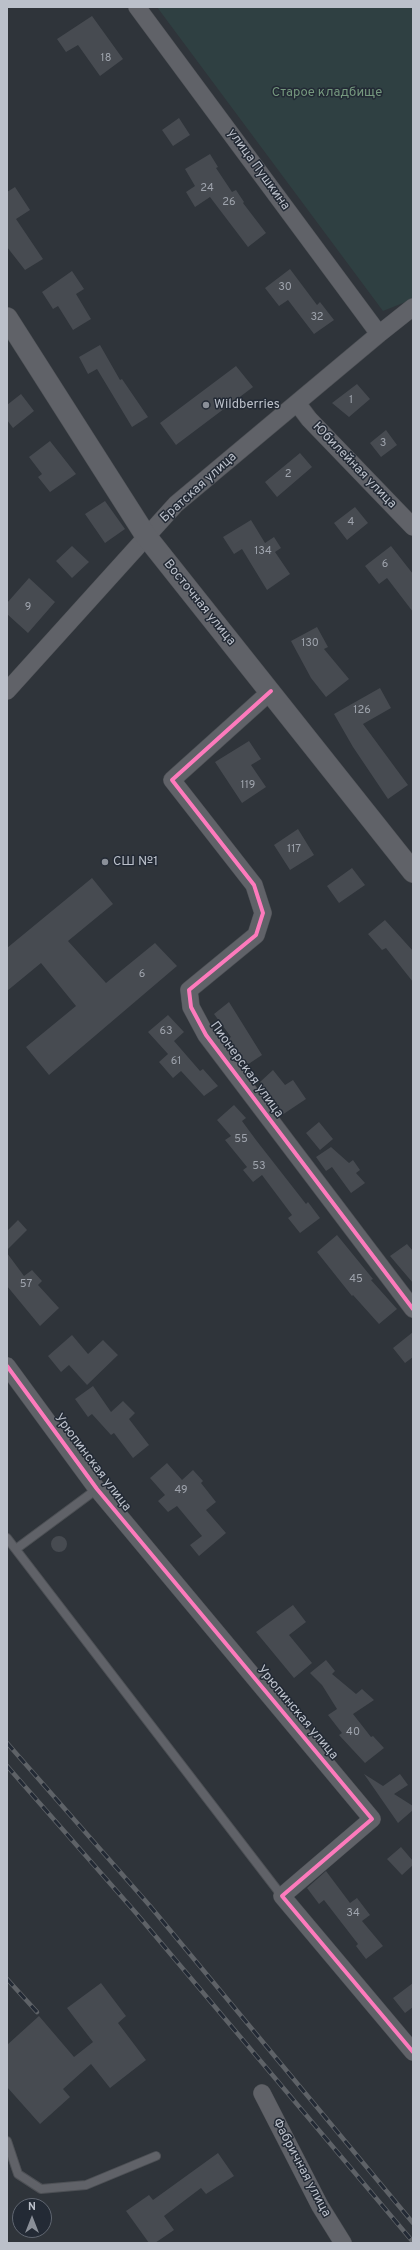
<!DOCTYPE html>
<meta charset="utf-8">
<style>
body{margin:0}
#map{position:relative;width:420px;height:2250px;overflow:hidden;background:#2f343a;font-family:Overpass,sans-serif}
canvas{display:block}
.frame{position:absolute;inset:0;border:8px solid #bbc0ca;pointer-events:none}
.north{position:absolute;left:12px;top:2198px;width:40px;height:40px;box-sizing:border-box;background:#232a35;border:1px solid #606671;border-radius:50%;rotate:0deg;font-size:11px;font-weight:700;line-height:16px;text-align:center;color:#bbc0ca}
.north::after{content:'';display:block;margin:auto;width:14px;height:18px;background:#8a8f98;clip-path:polygon(50% 0,100% 100%,50% 72%,0 100%)}
</style>
<div id="map">
<canvas width="420" height="2250"></canvas>
<div class="frame"></div>
<div class="north">N</div>
</div>
<script>
const ctx = document.querySelector('canvas').getContext('2d');
ctx.lineJoin = 'round';
function paint(path, color) { ctx.fillStyle = color; ctx.fill(path, 'evenodd'); }
const shape = rows => new Path2D(rows.map(r => 'M' + r).join(''));
function stroke(path, color, width, dash) { ctx.strokeStyle = color; ctx.lineWidth = width; ctx.lineCap = dash ? 'butt' : 'round'; ctx.setLineDash(dash || []); ctx.stroke(path); }
function write(font, color, halo, rows, align = 'center') {
  ctx.font = font + ' Overpass,sans-serif'; ctx.lineWidth = 3; ctx.setLineDash([]); ctx.textBaseline = 'middle'; ctx.strokeStyle = halo; ctx.fillStyle = color; for (const [text, x, y, turn = 0] of rows) {
    ctx.save(); ctx.translate(x, y); ctx.rotate((+turn || 0) * Math.PI / 180); ctx.textAlign = isNaN(turn) ? turn : align; if (halo) ctx.strokeText(text, 0, 0); ctx.fillText(text, 0, 0); ctx.restore();
  }
}
paint(shape([
 [157,7,413,7,413,299,383,311]
]), '#2f4042');
paint(shape([
 [92,16,123,59,100,76,78,45,66,52,57,39],
 [179,118,190,135,173,146,162,130],
 [210,154,218,167,216,168,232,192,236,190,244,202,243,203,266,233,248,247,210,197,195,207,186,192,195,186,185,169],
 [15,187,30,210,16,219,43,259,25,270,7,247,7,192],
 [290,269,317,305,320,302,334,320,314,334,288,300,279,306,265,288],
 [72,271,84,289,76,294,91,319,73,330,58,306,53,309,42,292],
 [100,345,120,380,122,379,148,417,132,427,97,369,88,374,79,357],
 [236,366,253,387,176,445,160,423],
 [357,384,370,399,349,417,332,403],
 [21,394,34,411,13,428,7,420,7,405],
 [386,430,397,445,381,457,370,443],
 [50,441,76,474,50,492,38,477,42,474,29,457],
 [300,453,312,467,277,497,265,482],
 [105,501,125,529,105,543,85,514],
 [355,507,368,523,347,540,334,523],
 [251,520,265,543,274,537,281,548,275,552,290,574,267,590,242,549,234,554,223,537],
 [72,546,89,562,72,578,56,561],
 [391,546,413,574,413,612,387,578,379,584,365,566],
 [29,578,55,602,28,633,7,614,7,603],
 [317,627,328,647,324,649,349,679,326,697,311,678,291,641],
 [380,688,391,708,363,724,408,785,388,799,353,747,334,714],
 [249,741,261,759,251,765,266,787,242,803,215,762],
 [298,829,314,855,290,870,274,845],
 [352,868,365,885,339,903,327,886],
 [92,878,113,904,68,941,106,983,155,943,177,966,49,1075,26,1047,76,1006,41,963,7,991,7,948],
 [385,920,413,951,413,982,386,948,382,950,368,934],
 [229,1002,262,1055,244,1067,225,1041,231,1037,214,1014],
 [168,1015,184,1032,174,1041,200,1071,203,1069,218,1086,204,1096,181,1071,173,1078,159,1062,168,1054,148,1032],
 [273,1070,285,1085,293,1080,306,1099,282,1115,260,1082],
 [234,1105,246,1118,242,1121,256,1140,306,1204,308,1202,320,1218,300,1233,288,1218,292,1215,262,1175,253,1182,243,1170,247,1167,225,1140,231,1136,217,1120],
 [319,1122,333,1139,320,1150,306,1133],
 [331,1147,349,1163,353,1160,360,1170,356,1173,365,1183,351,1193,332,1167,326,1171,316,1157],
 [18,1220,27,1230,7,1250,7,1231],
 [337,1235,373,1279,371,1280,397,1309,379,1324,353,1295,352,1296,317,1252],
 [407,1244,413,1251,413,1283,390,1256],
 [7,1253,24,1276,32,1270,42,1281,38,1285,59,1308,40,1326,7,1286],
 [413,1332,413,1357,405,1363,393,1348],
 [72,1335,88,1354,103,1340,118,1355,87,1385,69,1365,61,1372,48,1356],
 [93,1386,111,1412,123,1401,135,1413,129,1419,149,1445,133,1458,114,1433,111,1435,92,1414,88,1417,75,1399],
 [167,1463,182,1480,193,1470,203,1481,201,1483,216,1502,206,1510,226,1533,199,1556,190,1545,202,1536,177,1506,168,1512,158,1501,165,1495,150,1478],
 '51 1544a8 8 0 1 1 16 0a8 8 0 1 1-16 0Z',
 [293,1605,306,1622,289,1635,312,1663,294,1678,256,1632],
 [326,1660,335,1671,332,1674,356,1694,362,1689,374,1700,353,1714,371,1737,373,1736,384,1748,365,1763,339,1735,342,1733,328,1715,337,1709,322,1685,310,1673],
 [364,1774,383,1786,400,1774,408,1785,394,1794,413,1806,413,1810,398,1823],
 [401,1847,413,1861,413,1865,402,1875,387,1859],
 [326,1871,350,1903,357,1898,370,1915,362,1921,383,1946,366,1959,356,1946,358,1944,324,1900,319,1904,307,1888],
 [101,1983,126,2016,118,2023,146,2060,110,2088,91,2064,63,2089,70,2097,40,2124,7,2087,7,2045,39,2016,74,2057,93,2042,67,2008],
 [413,1983,413,2007,405,2013,393,1998],
 [218,2153,234,2176,206,2194,201,2188,164,2216,174,2230,155,2243,149,2243,126,2211,149,2195,153,2200]
]), '#474b51');
const service = shape([
 [7,1538,282,1896],
 [16,1549,97,1489],
 [7,2141,18,2174,41,2189,86,2185,156,2156]
]);
const minor = shape([
 [137,7,379,334],
 [297,403,309,419,413,527],
 [7,691,176,504,379,334,413,307],
 [271,691,172,780,254,885,263,913,256,935,189,990,191,1007,206,1035,413,1309],
 [7,1366,97,1489,372,1819,282,1896,413,2052],
 [262,2093,320,2206,343,2243]
]);
const tertiary = shape([
 [7,318,146,536,413,872]
]);
stroke(service, '#4d5055', 10);
stroke(minor, '#4d5055', 18);
stroke(tertiary, '#4d5055', 22);
stroke(service, '#606268', 8);
stroke(minor, '#606268', 17);
stroke(tertiary, '#606268', 21);
const rail = shape([
 [7,1743,150,1906,413,2223],
 [7,1766,136,1913,413,2242],
 [7,1979,37,2012]
]);
stroke(rail, '#5e6267', 4.5);
stroke(rail, '#232a35', 3, [9]);
stroke(shape([
 [271,691,172,780,254,885,263,913,256,935,189,990,191,1007,206,1035,413,1309],
 [7,1366,97,1489,372,1819,282,1896,413,2052]
]), '#fd7abc', 4);
for (const [x, y, r, color] of [
 [206,405,4,"#8a8f98"],
 [105,862,4,"#8a8f98"]
]) { const dot = new Path2D(); dot.arc(x, y, r, 0, 2 * Math.PI); ctx.fillStyle = color; ctx.fill(dot); stroke(dot, '#232a35', 1.5); }
write('11px', '#9ea3ac', null, [
 ["18",106,59],
 ["24",207,189],
 ["26",229,203],
 ["30",285,288],
 ["32",317,318],
 ["1",351,401],
 ["3",383,444],
 ["2",288,475],
 ["4",351,523],
 ["134",263,552],
 ["6",385,565],
 ["9",28,608],
 ["130",310,644],
 ["126",362,711],
 ["119",248,786],
 ["117",294,850],
 ["6",142,975],
 ["63",166,1032],
 ["61",176,1062],
 ["55",241,1140],
 ["53",259,1167],
 ["45",356,1280],
 ["57",26,1285],
 ["49",181,1491],
 ["40",353,1733],
 ["34",353,1914]
]);
write('13px', '#75987e', '#232a35', [
 ["Старое кладбище",327,93]
]);
write('13px', '#bbc0ca', '#232a35', [
 ["улица Пушкина",258,170,54],
 ["Юбилейная улица",354,466,46],
 ["Братская улица",199,488,-42],
 ["Восточная улица",199,603,51],
 ["Пионерская улица",246,1070,54],
 ["Урюпинская улица",92,1463,53],
 ["Урюпинская улица",297,1713,50],
 ["Фабричная улица",301,2168,62]
]);
write('13px', '#bbc0ca', '#232a35', [
 ["Wildberries",214,405],
 ["СШ №1",113,862]
], 'left');
</script>
